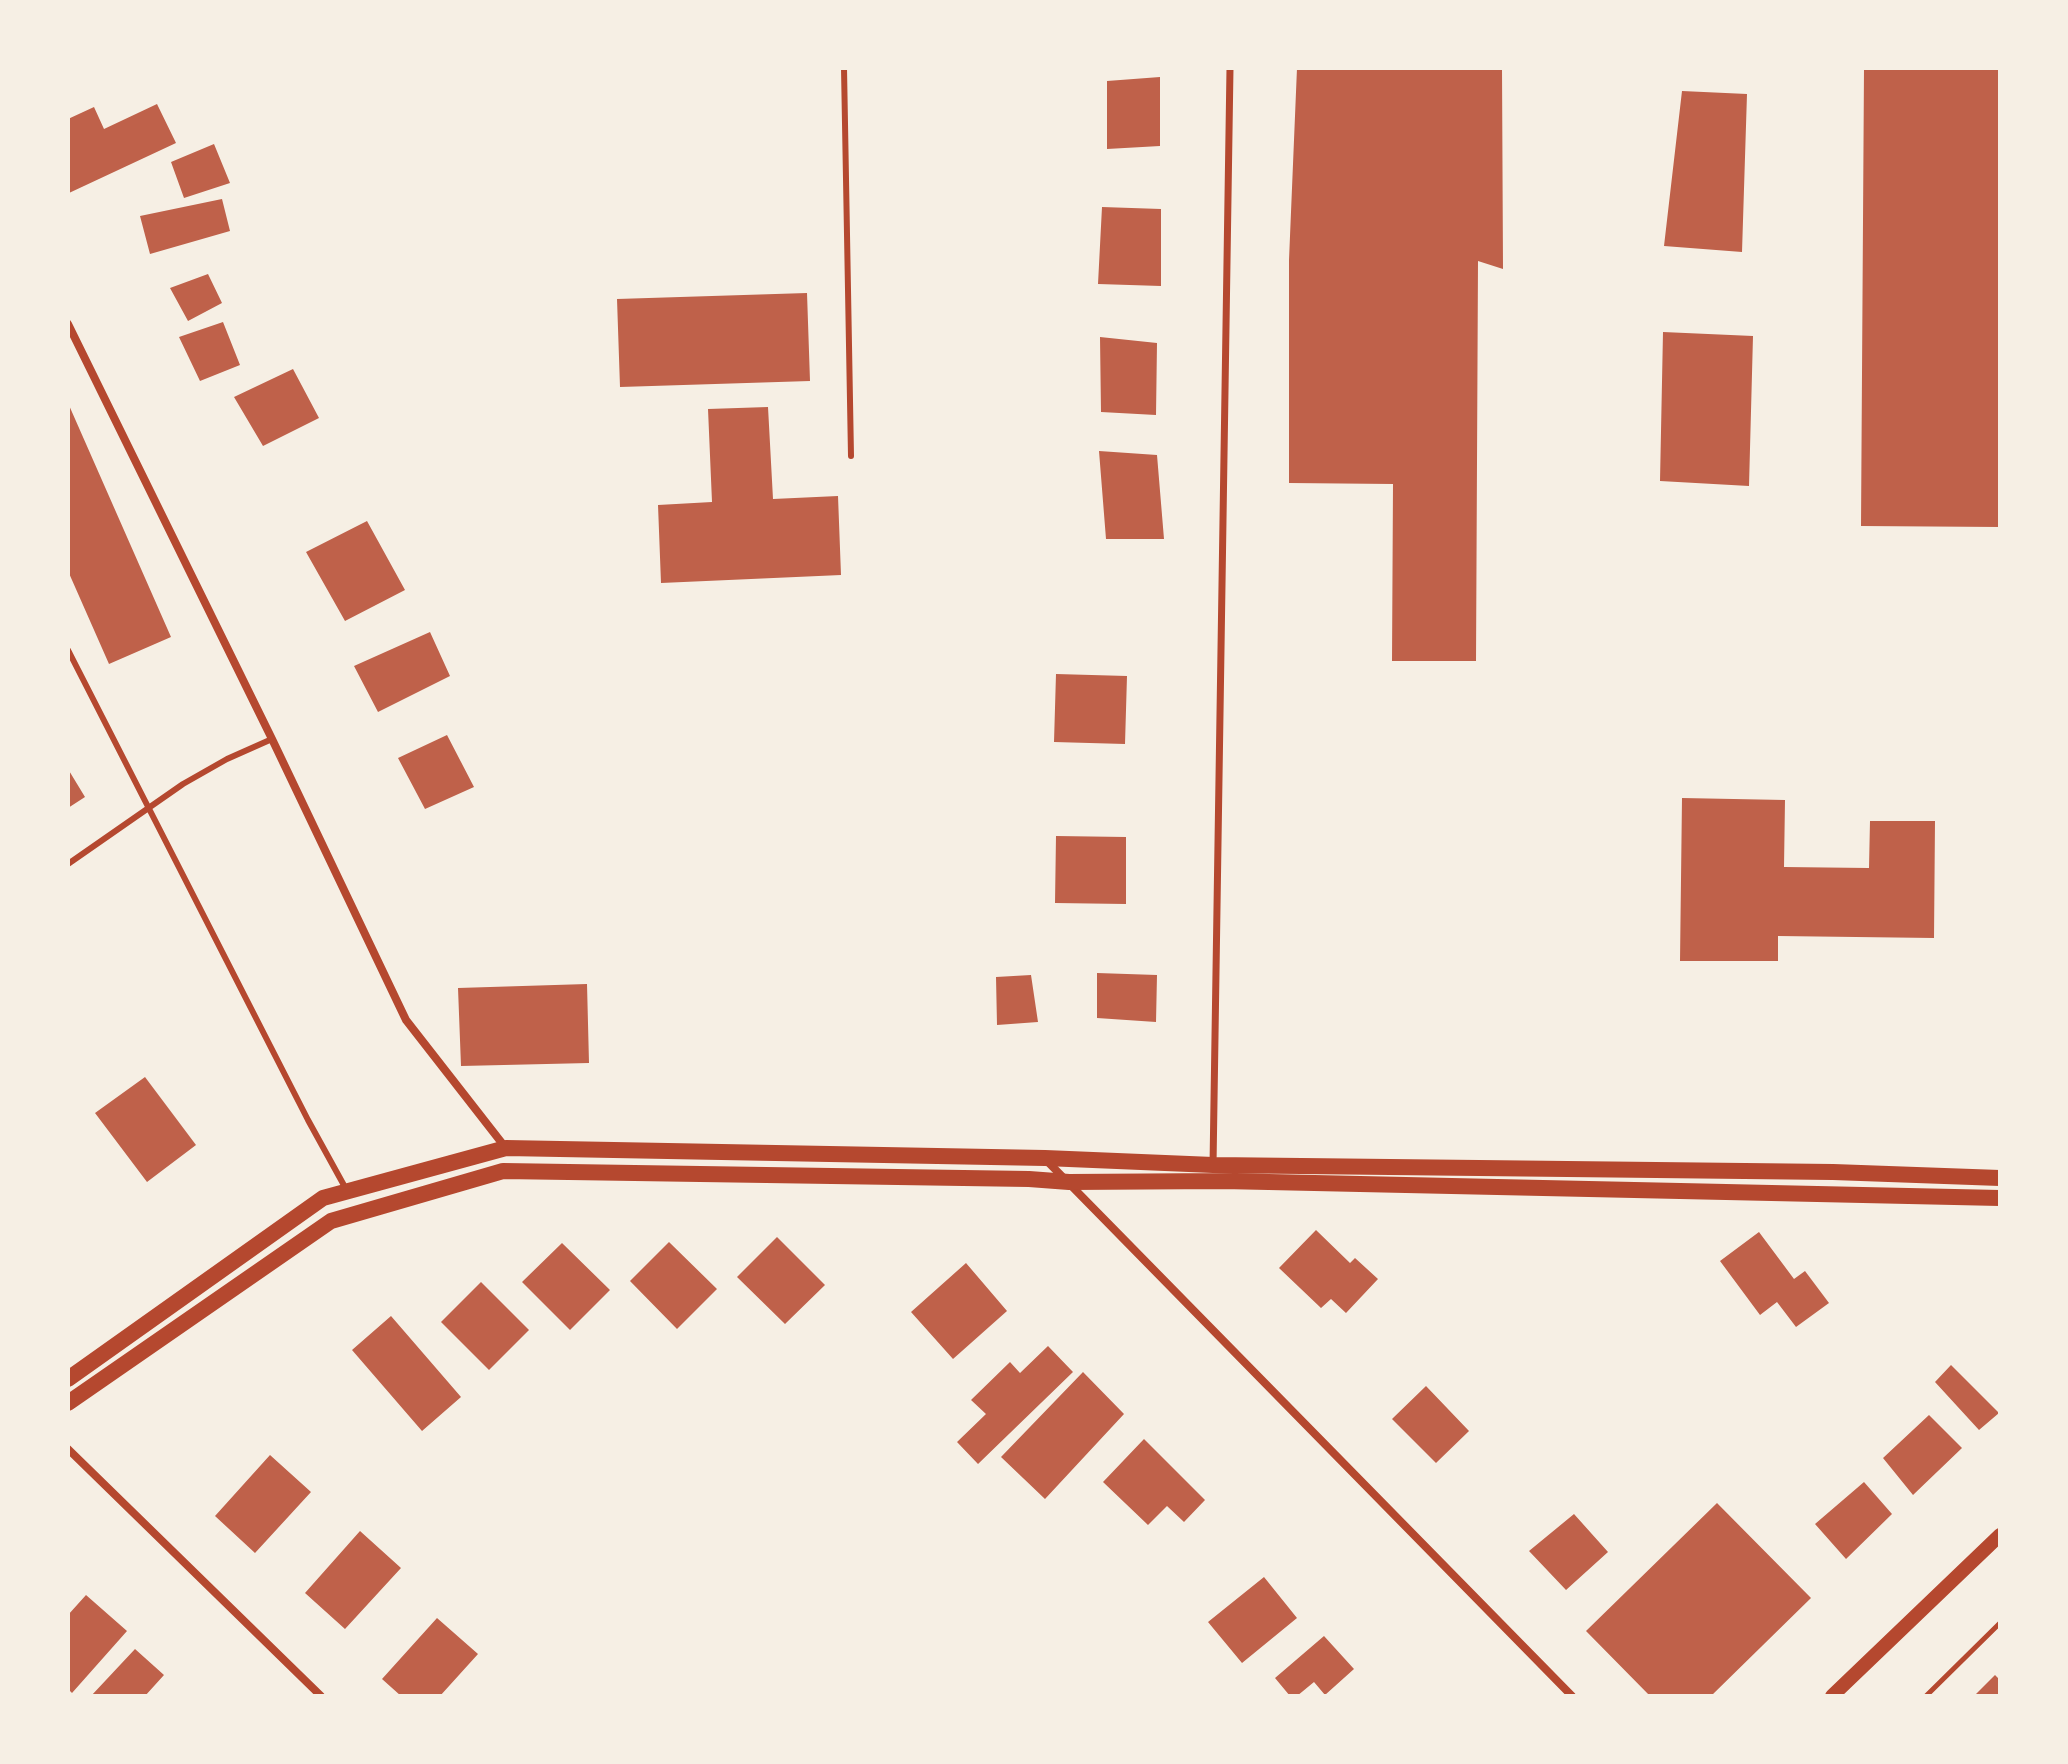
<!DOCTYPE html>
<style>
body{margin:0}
#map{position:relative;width:2068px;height:1764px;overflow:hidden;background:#f6efe4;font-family:"Roboto Condensed",sans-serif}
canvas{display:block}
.frame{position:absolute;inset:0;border:70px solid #f6efe4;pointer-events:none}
</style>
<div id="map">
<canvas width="2068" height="1764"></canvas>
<div class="frame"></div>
</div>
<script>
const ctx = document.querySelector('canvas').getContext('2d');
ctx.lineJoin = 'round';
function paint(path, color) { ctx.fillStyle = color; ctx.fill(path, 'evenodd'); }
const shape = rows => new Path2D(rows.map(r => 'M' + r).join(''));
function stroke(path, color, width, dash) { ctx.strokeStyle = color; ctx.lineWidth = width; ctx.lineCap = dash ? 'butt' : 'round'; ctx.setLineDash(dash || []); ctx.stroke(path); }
paint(shape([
 [1297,68,1502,68,1503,269,1478,261,1476,661,1392,661,1393,484,1289,483,1289,260],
 [1864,68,2000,68,2000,527,1861,526],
 [1160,77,1160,146,1107,149,1107,81],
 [1682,91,1747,94,1742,252,1664,246],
 [157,104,176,143,69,193,68,119,94,107,104,129],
 [214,144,230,183,184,198,171,162],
 [222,199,230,231,150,254,140,216],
 [1102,207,1161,209,1161,286,1098,284],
 [208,274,222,303,188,321,170,288],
 [807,293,810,381,620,387,617,299],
 [223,322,240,365,200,381,179,337],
 [1663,332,1753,336,1749,486,1660,481],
 [1100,337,1157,343,1156,415,1101,412],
 [293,369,319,418,263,446,234,397],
 [68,403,171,637,109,664,68,571],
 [768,407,773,499,838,496,841,575,661,583,658,505,712,502,708,409],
 [1099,451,1157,455,1164,539,1106,539],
 [367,521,405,590,345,621,306,552],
 [430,632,450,676,378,712,354,666],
 [1056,674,1127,676,1125,744,1054,742],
 [447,735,474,787,425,809,398,758],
 [68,769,85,797,68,808],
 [1682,798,1785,800,1784,867,1869,868,1870,821,1935,821,1934,938,1778,936,1778,961,1680,961],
 [1056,836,1126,837,1126,904,1055,903],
 [1097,973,1157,975,1156,1022,1097,1018],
 [1031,975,1038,1022,997,1025,996,977],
 [587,984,589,1063,461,1066,458,988],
 [145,1077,196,1145,147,1182,95,1113],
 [1316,1230,1350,1263,1355,1258,1378,1279,1346,1313,1331,1299,1321,1308,1279,1268],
 [1759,1232,1794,1279,1805,1271,1829,1303,1796,1327,1777,1302,1760,1315,1720,1261],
 [777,1237,825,1285,785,1324,737,1277],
 [669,1242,717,1289,677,1329,630,1281],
 [562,1243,610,1290,570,1330,522,1282],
 [966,1263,1007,1311,953,1359,911,1312],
 [481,1282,529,1330,489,1370,441,1322],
 [391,1316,461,1397,422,1431,352,1350],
 [1048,1346,1073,1372,978,1464,957,1442,986,1414,971,1400,1010,1362,1020,1373],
 [1951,1365,1999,1413,1979,1430,1935,1382],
 [1083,1372,1124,1414,1045,1499,1001,1457],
 [1426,1386,1469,1431,1436,1463,1392,1419],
 [1929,1415,1962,1448,1913,1495,1883,1458],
 [1144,1439,1205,1500,1184,1522,1167,1506,1148,1525,1103,1482],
 [270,1455,311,1492,255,1553,215,1516],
 [1864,1482,1892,1514,1846,1559,1815,1524],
 [1717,1503,1811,1598,1711,1696,1650,1696,1586,1631],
 [1574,1514,1608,1552,1566,1590,1529,1551],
 [360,1531,401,1568,345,1629,305,1593],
 [1264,1577,1297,1618,1242,1663,1208,1622],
 [86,1595,127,1631,72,1693,68,1689,68,1615],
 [437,1618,478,1654,440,1696,401,1696,382,1679],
 [1324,1636,1354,1669,1325,1695,1314,1682,1297,1696,1290,1696,1275,1678],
 [135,1649,164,1675,145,1696,91,1696],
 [1995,1675,2000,1680,2000,1696,1974,1696]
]), '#bf614a');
stroke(shape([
 [1926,1696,2000,1623]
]), '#b5482f', 5);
stroke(shape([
 [844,68,851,456],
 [68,650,308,1120,346,1189],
 [68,864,183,784,227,759,272,739]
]), '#b5482f', 6);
stroke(shape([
 [1213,1165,1230,68]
]), '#b5482f', 7);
stroke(shape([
 [68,324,272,739,406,1020,505,1147],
 [1046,1160,1572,1696],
 [68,1449,321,1696]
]), '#b5482f', 8);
stroke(shape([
 [1832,1696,2000,1535]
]), '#b5482f', 14);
stroke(shape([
 [68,1379,323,1198,506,1148,1045,1158,1213,1165,1833,1172,2000,1178],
 [68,1403,331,1221,503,1171,1029,1179,1069,1182,1223,1181,2000,1198]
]), '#b5482f', 16);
</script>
